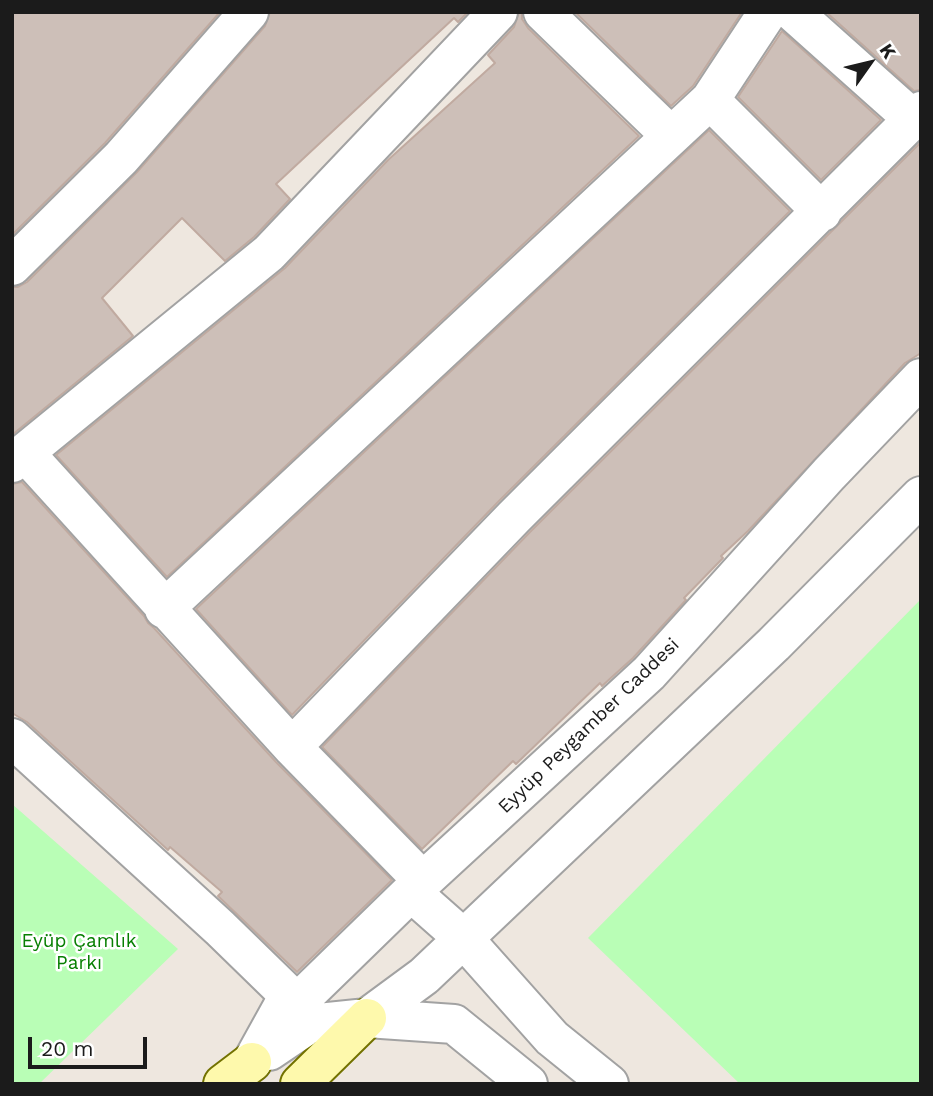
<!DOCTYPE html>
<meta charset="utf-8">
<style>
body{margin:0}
#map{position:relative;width:933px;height:1096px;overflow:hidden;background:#eee7df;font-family:"Work Sans",sans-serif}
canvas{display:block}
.frame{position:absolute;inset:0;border:14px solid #1b1b1b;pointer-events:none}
.north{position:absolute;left:835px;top:28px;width:70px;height:70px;-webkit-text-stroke:5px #fff;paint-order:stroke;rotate:56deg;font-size:19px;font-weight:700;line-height:28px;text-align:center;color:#1b1b1b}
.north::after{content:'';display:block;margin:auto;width:24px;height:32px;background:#1b1b1b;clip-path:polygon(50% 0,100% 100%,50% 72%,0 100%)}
.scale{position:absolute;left:28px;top:1037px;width:119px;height:32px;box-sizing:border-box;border:4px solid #1b1b1b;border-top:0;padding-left:9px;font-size:21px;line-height:24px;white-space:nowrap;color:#1b1b1b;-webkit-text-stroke:5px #fff;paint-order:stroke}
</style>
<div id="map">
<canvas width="933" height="1096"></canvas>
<div class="frame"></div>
<div class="north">K</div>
<div class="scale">20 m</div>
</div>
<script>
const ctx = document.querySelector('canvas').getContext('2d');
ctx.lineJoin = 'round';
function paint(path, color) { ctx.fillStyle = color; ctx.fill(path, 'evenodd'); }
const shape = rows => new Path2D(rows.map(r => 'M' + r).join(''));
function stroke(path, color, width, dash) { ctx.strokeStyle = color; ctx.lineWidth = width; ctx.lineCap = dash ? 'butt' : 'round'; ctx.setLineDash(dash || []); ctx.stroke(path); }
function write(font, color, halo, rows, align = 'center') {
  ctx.font = font + ' "Work Sans",sans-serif'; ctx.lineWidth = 5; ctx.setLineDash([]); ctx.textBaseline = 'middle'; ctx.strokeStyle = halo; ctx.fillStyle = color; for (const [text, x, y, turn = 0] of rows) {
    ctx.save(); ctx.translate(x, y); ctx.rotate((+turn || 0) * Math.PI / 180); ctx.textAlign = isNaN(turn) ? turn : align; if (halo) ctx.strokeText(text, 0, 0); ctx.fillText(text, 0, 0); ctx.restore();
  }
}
paint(shape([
 [921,599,921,1084,740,1084,588,938],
 [12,804,178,949,39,1084,12,1084]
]), '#b9feb6');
const building = shape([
 [12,12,220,12,105,143,12,235,12,12],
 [270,12,468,12,458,22,454,18,276,184,290,199,254,237,225,261,182,218,102,298,133,336,12,435,12,287,18,287,27,282,137,172,265,26,270,12],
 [519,12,522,12,522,19,528,28,639,136,167,577,56,455,285,268,388,160,495,63,488,55,514,27,519,12],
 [575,12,742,12,693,86,671,106,575,12],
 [826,12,921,12,921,90,914,91,826,12],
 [782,31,881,120,821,180,738,97,782,31],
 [709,130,790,211,498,502,292,715,196,609,709,130],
 [921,142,921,353,905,363,748,531,721,556,723,558,684,598,686,600,633,658,602,686,600,683,516,764,513,761,422,849,322,747,530,532,921,142],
 [22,482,144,616,148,623,154,628,276,762,392,880,297,972,218,896,222,892,170,847,168,850,27,722,12,713,12,484,22,482]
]);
paint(building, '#cdbfb8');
stroke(building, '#c0aaa0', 2);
const minor = shape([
 [543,12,671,136],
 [793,12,913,119],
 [710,100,822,212],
 [12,266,121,158,249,12],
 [26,454,292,747,423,881],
 [12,463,269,253,498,12],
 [164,609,710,100,768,12],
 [12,738,220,928,297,1003],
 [292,747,514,517,921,111]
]);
const tertiary = shape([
 [411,892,463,938,552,1038,609,1084],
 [367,1018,424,976,774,644,921,496],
 [269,1051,309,1024,367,1018,454,1024,528,1084],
 [252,1062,283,1006,297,1003,411,892,649,673,829,474,921,378]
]);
const secondary = shape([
 [223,1084,252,1062],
 [300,1084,367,1018]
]);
stroke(minor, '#a2a2a2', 42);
stroke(tertiary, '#a2a2a2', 42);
stroke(secondary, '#737200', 42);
stroke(minor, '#fff', 38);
stroke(tertiary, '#fff', 38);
stroke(secondary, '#fef9ac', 38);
write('19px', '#1b1b1b', '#fff', [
 ["Eyyüp Peygamber Caddesi",589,726,-44]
]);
write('19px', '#077f02', '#fff', [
 ["Eyüp Çamlık",79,941],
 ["Parkı",79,963]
]);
</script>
